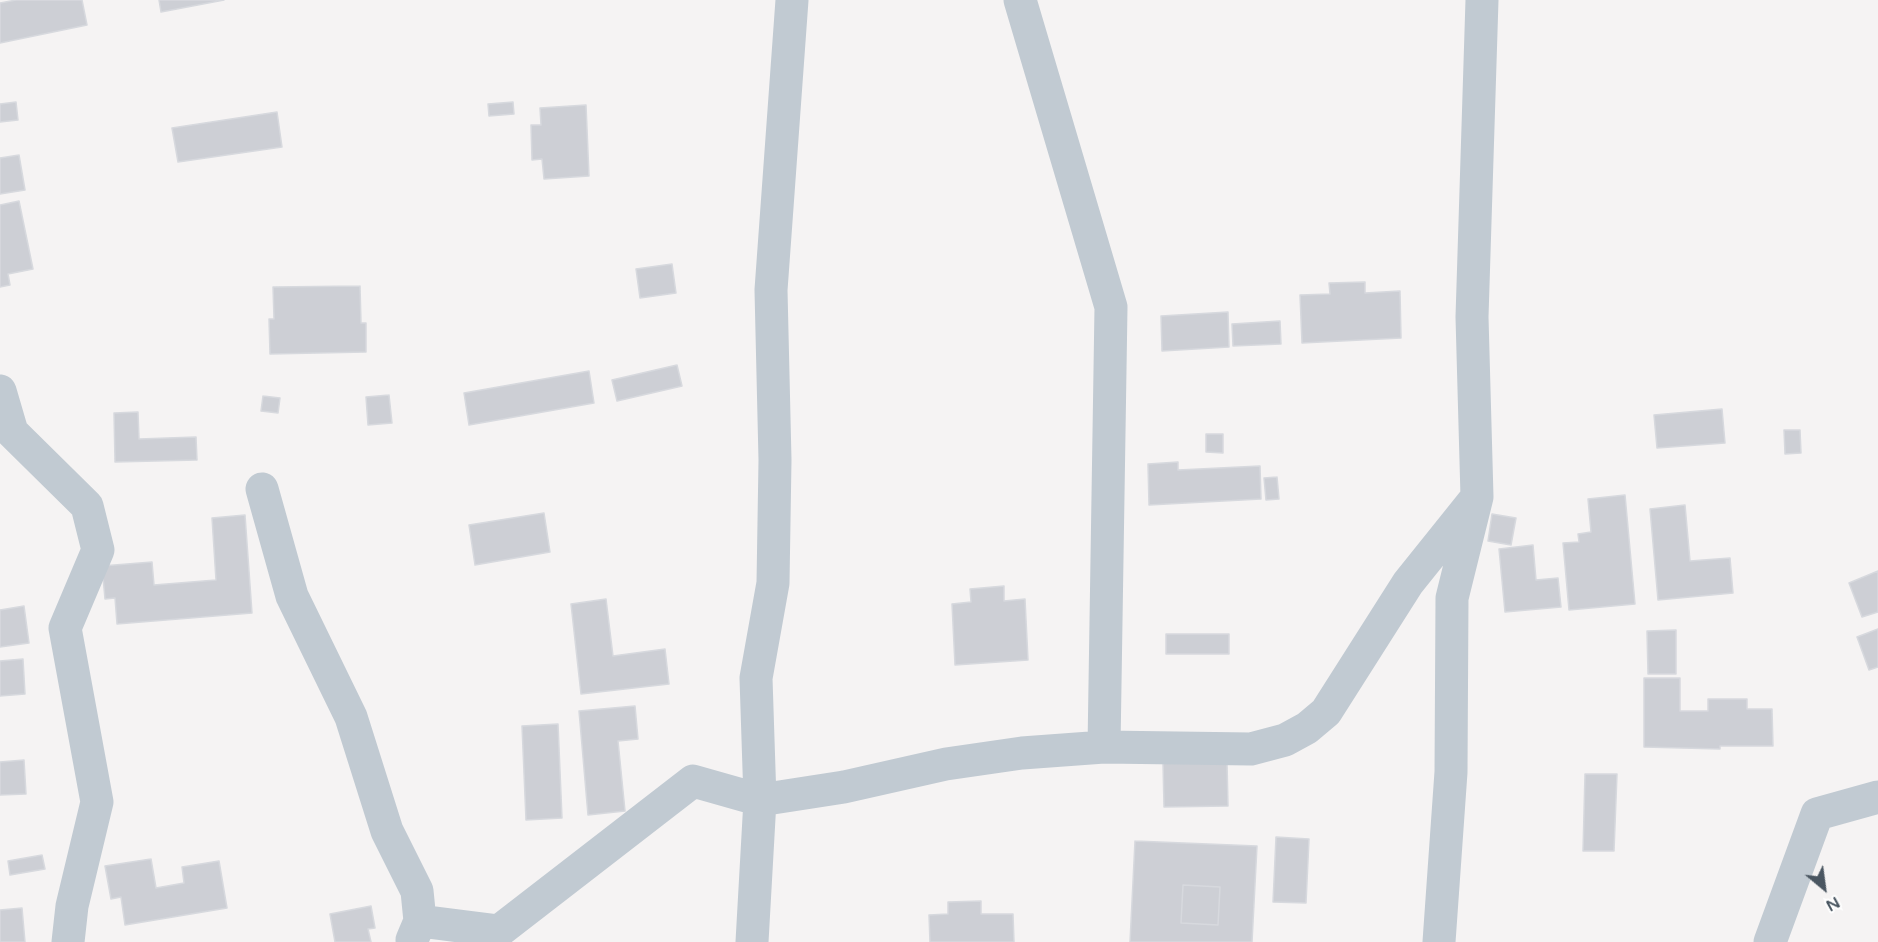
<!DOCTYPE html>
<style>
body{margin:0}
#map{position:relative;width:1878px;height:942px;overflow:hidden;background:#f5f3f3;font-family:"Varela Round",sans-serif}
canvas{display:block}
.north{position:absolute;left:1794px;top:858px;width:60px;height:60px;-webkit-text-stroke:4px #fff;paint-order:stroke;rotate:151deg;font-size:16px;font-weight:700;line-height:24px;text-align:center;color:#4a5661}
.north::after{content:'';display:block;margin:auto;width:21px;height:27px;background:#4a5661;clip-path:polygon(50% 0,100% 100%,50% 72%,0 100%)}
</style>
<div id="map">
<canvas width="1878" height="942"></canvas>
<div class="north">N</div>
</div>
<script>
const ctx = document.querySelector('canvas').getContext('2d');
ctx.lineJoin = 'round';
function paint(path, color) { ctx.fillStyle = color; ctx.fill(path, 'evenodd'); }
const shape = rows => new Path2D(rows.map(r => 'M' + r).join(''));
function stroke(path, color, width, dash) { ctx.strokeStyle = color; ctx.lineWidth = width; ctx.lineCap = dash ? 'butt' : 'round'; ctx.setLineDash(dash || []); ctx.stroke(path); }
const building = shape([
 [16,0,82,0,87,25,0,43,0,3,16,0],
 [159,0,224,0,161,12,159,0],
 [16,102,18,120,0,122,0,104,16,102],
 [513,102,514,114,489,116,488,104,513,102],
 [586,105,589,176,544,179,542,159,532,160,531,125,541,125,540,108,586,105],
 [277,112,282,147,178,162,172,128,277,112],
 [19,155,25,190,0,194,0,158,19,155],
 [19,201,33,269,8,274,10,285,0,287,0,205,19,201],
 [672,264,676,293,640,298,636,269,672,264],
 [1365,282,1365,293,1400,291,1401,338,1302,343,1300,295,1330,294,1329,283,1365,282],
 [360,286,361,323,366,323,366,352,270,354,269,319,274,319,273,287,360,286],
 [1228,312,1229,347,1162,351,1161,316,1228,312],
 [1280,321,1281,344,1233,346,1232,324,1280,321],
 [677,365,682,386,617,401,612,380,677,365],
 [589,371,594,403,469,425,464,393,589,371],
 [389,395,392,423,368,425,366,397,389,395],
 [263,396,280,398,278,413,261,411,263,396],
 [1722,409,1725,443,1657,448,1654,415,1722,409],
 [138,412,139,439,196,437,197,460,115,462,114,413,138,412],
 [1784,430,1800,430,1801,453,1785,454,1784,430],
 [1206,434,1223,434,1223,453,1206,452,1206,434],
 [1178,462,1178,470,1260,466,1261,499,1149,505,1148,464,1178,462],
 [1277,477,1279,499,1266,500,1264,478,1277,477],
 [1625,495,1635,604,1569,610,1563,543,1579,542,1578,534,1591,532,1588,499,1625,495],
 [1685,505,1690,561,1730,558,1733,593,1658,600,1650,509,1685,505],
 [544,513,550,552,475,565,469,525,544,513],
 [1492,514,1516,518,1511,545,1488,541,1492,514],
 [245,515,252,613,117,624,115,598,105,599,102,566,152,562,154,585,216,580,212,518,245,515],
 [1533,545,1536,580,1558,578,1561,607,1505,612,1499,549,1533,545],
 [1878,571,1878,612,1862,617,1849,583,1878,571],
 [1004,586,1004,601,1025,599,1028,660,955,665,952,604,971,602,970,589,1004,586],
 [606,599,613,656,665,649,669,684,581,694,571,604,606,599],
 [24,606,29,643,0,647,0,610,24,606],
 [1878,629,1878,667,1869,670,1857,637,1878,629],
 [1676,630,1676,674,1648,674,1647,631,1676,630],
 [1166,634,1229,634,1229,654,1166,654,1166,634],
 [23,659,25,694,0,696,0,661,23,659],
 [1644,678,1680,678,1680,711,1708,711,1708,699,1747,699,1747,709,1772,709,1773,746,1720,746,1720,749,1644,747,1644,678],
 [635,706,638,739,618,741,625,811,588,815,579,711,635,706],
 [558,724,562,818,526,820,522,726,558,724],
 [24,760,26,794,0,795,0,762,24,760],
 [1227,762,1228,806,1164,807,1163,763,1227,762],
 [1585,774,1617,774,1614,851,1583,851,1585,774],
 [1276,837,1309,839,1306,903,1273,902,1276,837],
 [1135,841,1257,846,1252,942,1130,942,1135,841],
 [1183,885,1220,887,1218,925,1181,923,1183,885],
 [42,855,45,869,10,875,8,861,42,855],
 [151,859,156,888,184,883,182,867,219,861,227,908,125,925,121,897,111,899,105,866,151,859],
 [1183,885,1220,887,1218,925,1181,923,1183,885],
 [981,901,981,914,1013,914,1014,942,930,942,929,915,948,914,948,902,981,901],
 [371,906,375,928,368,929,371,942,335,942,330,914,371,906],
 [22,908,25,942,0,942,0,910,22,908]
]);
paint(building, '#cdcfd5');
stroke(building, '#d7d9de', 1.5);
stroke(shape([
 [1020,0,1111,307,1104,747],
 [0,391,12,432,87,506,98,550,65,628,97,802,72,906,68,942],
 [262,489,292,596,351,717,387,831,417,891,420,921,412,940],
 [420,921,499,931,693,781,760,800,844,787,946,764,1022,753,1104,747,1251,749,1285,740,1307,728,1326,712,1408,583,1477,497],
 [752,942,760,800,756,678,773,583,775,460,771,290,792,0],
 [1439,942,1451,772,1452,598,1477,497,1472,317,1482,0],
 [1770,942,1817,814,1878,797]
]), '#c1cad2', 33);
</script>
